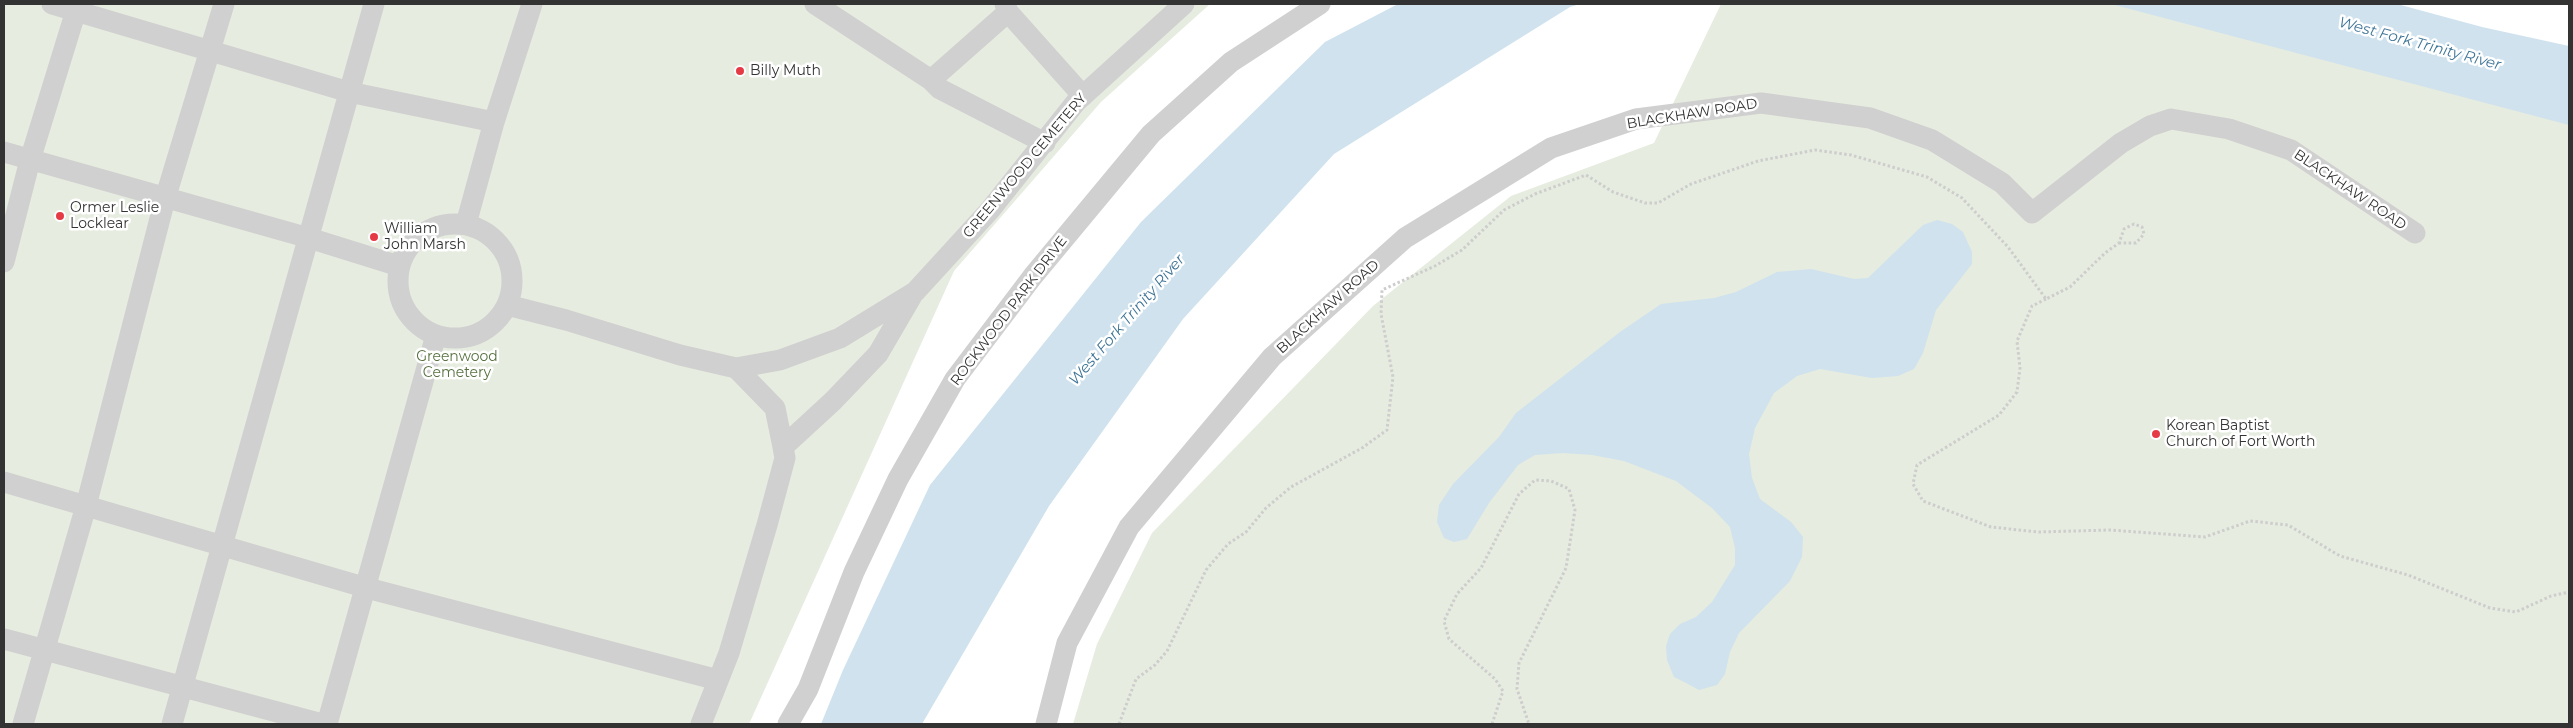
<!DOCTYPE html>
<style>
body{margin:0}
#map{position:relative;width:2573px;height:728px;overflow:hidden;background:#fff;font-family:Montserrat,sans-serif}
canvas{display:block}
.frame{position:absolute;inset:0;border:5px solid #333;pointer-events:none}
</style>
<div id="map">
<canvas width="2573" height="728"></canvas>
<div class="frame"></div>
</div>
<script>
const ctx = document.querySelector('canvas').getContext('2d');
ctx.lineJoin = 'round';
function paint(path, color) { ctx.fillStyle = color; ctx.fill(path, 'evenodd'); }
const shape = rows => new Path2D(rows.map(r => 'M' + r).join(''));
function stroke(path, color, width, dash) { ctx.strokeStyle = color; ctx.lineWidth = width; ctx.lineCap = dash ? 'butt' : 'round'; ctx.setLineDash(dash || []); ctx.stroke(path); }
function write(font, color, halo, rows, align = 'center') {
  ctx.font = font + ' Montserrat,sans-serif'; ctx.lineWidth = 5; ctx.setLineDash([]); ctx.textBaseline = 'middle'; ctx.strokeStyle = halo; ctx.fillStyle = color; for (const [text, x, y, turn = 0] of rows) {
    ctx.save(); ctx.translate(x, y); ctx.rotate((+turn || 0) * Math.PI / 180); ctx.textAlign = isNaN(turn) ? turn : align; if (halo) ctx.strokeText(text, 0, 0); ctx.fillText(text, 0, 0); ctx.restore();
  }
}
paint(shape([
 [4,4,1210,4,1101,102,954,271,749,724,4,724],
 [1721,4,2139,4,2569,120,2569,724,1073,724,1097,644,1152,533,1373,306,1511,196,1654,143]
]), '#e6ecdf');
paint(shape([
 [1398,4,1580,4,1570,7,1334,154,1183,319,1049,506,922,724,821,724,843,670,930,485,1141,222,1325,42],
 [2111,4,2397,4,2482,27,2569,46,2569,125],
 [1937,220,1952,224,1963,232,1972,252,1972,264,1936,310,1923,353,1914,369,1898,376,1872,378,1820,369,1797,376,1774,393,1755,428,1749,454,1752,478,1760,499,1791,522,1803,537,1802,557,1790,581,1739,633,1730,652,1725,674,1717,685,1699,690,1688,684,1674,677,1667,660,1666,646,1670,634,1680,624,1696,617,1712,602,1735,565,1735,548,1730,527,1712,508,1676,481,1624,461,1592,455,1563,453,1535,455,1518,465,1489,503,1467,539,1454,542,1444,538,1437,522,1439,505,1453,484,1499,437,1516,413,1620,332,1661,304,1714,298,1736,292,1777,272,1811,269,1854,279,1868,278,1923,225]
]), '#cfe2ee');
stroke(shape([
 [2046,299,2032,306,2017,341,2020,368,2017,392,1999,415,1917,465,1913,484,1923,501,1991,527,2038,532,2110,530,2205,537,2250,521,2288,525,2340,556,2408,575,2490,608,2516,612,2551,596,2569,592],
 [1119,724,1136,679,1155,665,1167,651,1206,570,1228,544,1246,532,1266,508,1291,487,1362,448,1387,430,1393,377,1381,314,1382,290,1435,266,1462,250,1504,210,1535,194,1586,175,1613,192,1645,203,1658,203,1691,184,1758,161,1815,150,1851,155,1927,177,1962,198,2008,247,2046,299,2070,287,2105,253,2119,243,2124,229,2134,224,2142,227,2144,234,2136,243,2119,243],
 [1492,724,1503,691,1495,679,1449,639,1444,621,1457,594,1481,568,1519,494,1535,480,1551,481,1569,489,1575,510,1566,568,1519,663,1517,689,1529,724]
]), '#cdcdcd', 3, [2.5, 2.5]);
stroke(shape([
 [52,4,349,92,494,122],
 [815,4,931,80,940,89,1045,143],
 [1005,4,1008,12,1083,96],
 [931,80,1008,12],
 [4,152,309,238,399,266],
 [466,224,494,122,532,4],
 '398 281a57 57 0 1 1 114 0a57 57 0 1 1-114 0Z',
 [4,262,30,160,78,4],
 [507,305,566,320,680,355,736,368,780,360,840,338,915,292,990,210,1076,102,1184,4],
 [736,368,775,408,783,447],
 [4,482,367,588,718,680],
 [4,639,322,724],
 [23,724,86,506,165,199,224,4],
 [172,724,374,4],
 [327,724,436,335],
 [701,724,729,653,767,525,785,458,783,447,833,401,878,354,913,294],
 [788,724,808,689,854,572,898,479,955,379,1033,276,1151,134,1231,62,1320,4],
 [1046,724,1067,643,1129,527,1272,357,1405,238,1551,148,1636,119,1761,103,1870,118,1932,140,2002,183,2032,213,2121,143,2150,126,2171,119,2229,129,2291,150,2415,233]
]), '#d0d0d0', 21);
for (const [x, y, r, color] of [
 [740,71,5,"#e63946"],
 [60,216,5,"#e63946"],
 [374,237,5,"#e63946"],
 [2156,434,5,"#e63946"]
]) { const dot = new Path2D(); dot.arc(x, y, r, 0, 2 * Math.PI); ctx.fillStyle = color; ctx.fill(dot); stroke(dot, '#fff', 2); }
write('14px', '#333', '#fff', [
 ["Billy Muth",750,71],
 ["Ormer Leslie",70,208],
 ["Locklear",70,224],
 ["William",384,229],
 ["John Marsh",384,245],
 ["Korean Baptist",2166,426],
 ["Church of Fort Worth",2166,442]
], 'left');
write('14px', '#333', '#fff', [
 ["BLACKHAW ROAD",1692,114,-9],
 ["GREENWOOD CEMETERY",1025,166,-50],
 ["BLACKHAW ROAD",2350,190,34],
 ["BLACKHAW ROAD",1328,307,-42],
 ["ROCKWOOD PARK DRIVE",1009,311,-53]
]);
write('14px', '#56703f', '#fff', [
 ["Greenwood",457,357],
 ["Cemetery",457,373]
]);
write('italic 15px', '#3f7597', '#fff', [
 ["West Fork Trinity River",2420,44,15],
 ["West Fork Trinity River",1127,320,-49]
]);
</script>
